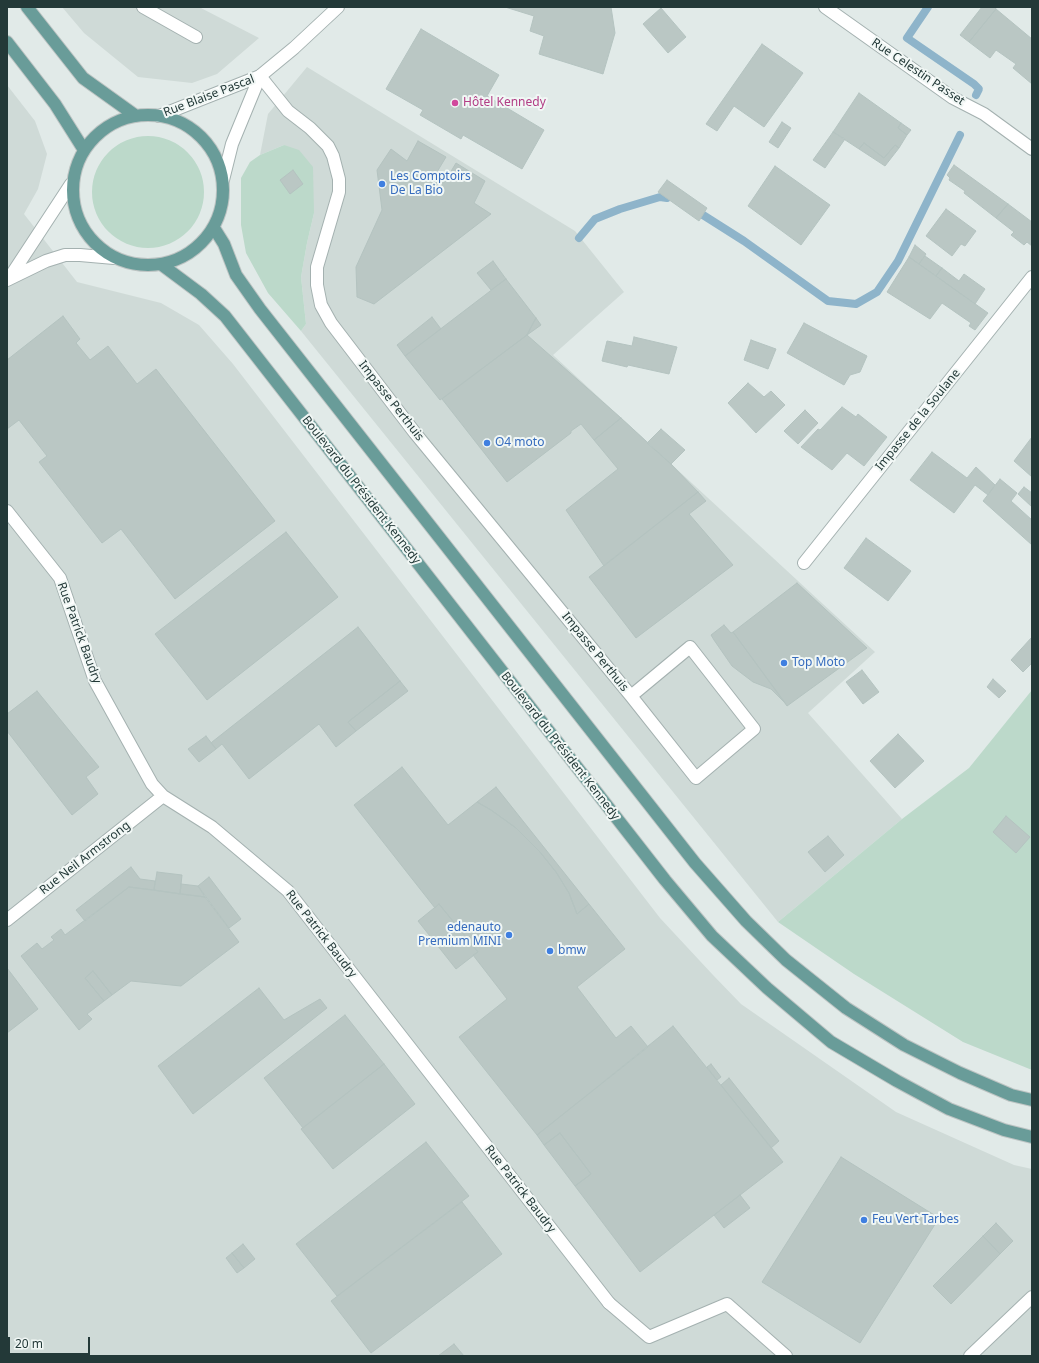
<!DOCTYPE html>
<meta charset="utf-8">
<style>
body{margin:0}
#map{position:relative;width:1039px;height:1363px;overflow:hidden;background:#e1eae8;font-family:"Noto Sans",sans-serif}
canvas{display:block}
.frame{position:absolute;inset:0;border:8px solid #233938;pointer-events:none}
.scale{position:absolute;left:8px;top:1337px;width:82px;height:18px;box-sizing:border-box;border:2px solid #233938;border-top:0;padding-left:5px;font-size:12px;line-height:14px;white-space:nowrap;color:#233938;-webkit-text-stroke:3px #f1f7f5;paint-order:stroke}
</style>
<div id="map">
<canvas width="1039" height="1363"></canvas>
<div class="frame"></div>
<div class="scale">20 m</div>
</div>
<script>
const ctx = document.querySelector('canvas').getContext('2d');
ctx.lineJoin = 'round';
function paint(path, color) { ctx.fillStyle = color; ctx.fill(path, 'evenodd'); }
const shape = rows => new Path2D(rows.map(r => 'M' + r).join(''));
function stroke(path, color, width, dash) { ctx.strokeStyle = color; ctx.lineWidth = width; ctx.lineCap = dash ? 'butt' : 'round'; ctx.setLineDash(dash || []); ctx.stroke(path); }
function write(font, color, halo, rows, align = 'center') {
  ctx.font = font + ' "Noto Sans",sans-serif'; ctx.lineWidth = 4; ctx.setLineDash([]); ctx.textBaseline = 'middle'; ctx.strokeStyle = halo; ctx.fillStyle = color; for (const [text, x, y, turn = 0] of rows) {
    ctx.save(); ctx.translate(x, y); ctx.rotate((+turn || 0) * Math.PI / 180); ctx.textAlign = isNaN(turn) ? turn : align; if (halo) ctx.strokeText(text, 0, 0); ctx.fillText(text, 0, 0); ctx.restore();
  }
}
paint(shape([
 [62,7,199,7,259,38,217,74,192,83,138,77,84,33],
 [307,67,575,231,624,292,553,355,875,652,808,713,902,819,778,922,301,331,306,324,301,277,307,243,314,213,284,145,260,155,268,114],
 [7,85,35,121,47,154,38,189,24,214,77,282,161,303,199,325,233,364,660,918,713,975,741,1004,896,1112,1014,1165,1032,1169,1032,1356,7,1356]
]), '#cfdad7');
paint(shape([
 '92 192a56 56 0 1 1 112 0a56 56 0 1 1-112 0Z',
 [284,145,299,150,313,167,314,213,307,243,301,277,306,324,301,331,268,293,246,253,241,225,241,178,250,162,260,155],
 [1032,690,1032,1070,963,1042,854,974,778,922,902,819,969,768]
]), '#bcd9ca');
stroke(shape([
 [928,7,907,38,974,84,979,89,976,95],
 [703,215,744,241,828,301,856,304,877,292,898,261,960,135],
 [579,238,595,219,620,209,660,197,667,198]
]), '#8eb4ca', 8);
const building = shape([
 [505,7,611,7,615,33,603,74,539,54,544,36,530,31,534,16,505,7],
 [982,7,994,7,996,9,969,42,960,35,982,7],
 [661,8,686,37,668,53,643,24,661,8],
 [996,9,1032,39,1032,84,1013,68,1016,64,996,50,990,58,969,42,996,9],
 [421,29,499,75,487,96,544,130,522,169,463,135,461,139,420,115,423,110,386,89,421,29],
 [762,44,803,73,764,127,734,106,717,131,706,124,762,44],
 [859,93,901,123,898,128,907,135,899,148,895,145,884,158,864,143,859,149,833,132,859,93],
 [782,122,791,128,778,148,769,142,782,122],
 [901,123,911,130,907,135,898,128,901,123],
 [833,132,845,139,825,168,813,160,833,132],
 [418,141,446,157,434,177,444,183,456,163,485,181,474,203,491,214,374,304,357,297,356,267,382,210,377,170,391,149,407,161,418,141],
 [864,143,884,158,895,145,899,148,885,166,859,149,864,143],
 [954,165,1008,204,996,218,964,193,965,191,949,180,950,178,947,175,954,165],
 [775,166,830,205,801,245,748,206,775,166],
 [293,170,303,184,290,194,280,180,293,170],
 [667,180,707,208,699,221,658,192,667,180],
 [1008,204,1032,222,1032,246,1027,242,1024,245,1011,235,1014,232,996,218,1008,204],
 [946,209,976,231,965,246,961,244,952,256,926,236,946,209],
 [915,245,926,254,919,264,909,257,915,245],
 [925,256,942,268,936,276,919,264,925,256],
 [909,257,988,313,975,330,969,326,971,323,942,303,930,319,887,292,909,257],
 [493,261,506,279,491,290,477,273,493,261],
 [942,268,959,281,964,274,985,289,975,304,936,276,942,268],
 [506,279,536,318,527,335,440,400,405,356,506,279],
 [63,316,80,339,76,343,90,360,108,346,137,384,156,369,275,521,175,599,121,529,102,543,39,462,47,456,19,420,7,429,7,360,63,316],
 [432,317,441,329,405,356,397,345,432,317],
 [536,318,541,325,527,335,532,325,536,318],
 [804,323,867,356,860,372,850,375,844,385,787,353,804,323],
 [527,335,621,418,594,440,581,424,571,431,571,433,507,482,442,399,527,335],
 [634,337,677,347,669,374,628,365,627,367,602,361,607,341,632,346,634,337],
 [751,340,776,349,768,369,744,360,751,340],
 [748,383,764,397,771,391,785,405,756,433,728,403,748,383],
 [842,407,856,417,858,414,887,437,864,466,847,453,832,470,801,447,818,429,820,430,842,407],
 [805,410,818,423,798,444,784,431,805,410],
 [621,418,671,464,698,492,604,566,566,510,618,469,594,440,621,418],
 [661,429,685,450,671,464,647,443,661,429],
 [1032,437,1032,477,1014,461,1032,437],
 [932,452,967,478,976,467,995,485,988,495,975,485,954,513,910,480,932,452],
 [1000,479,1017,493,1011,501,1032,520,1032,545,983,501,1000,479],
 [1024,487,1032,493,1032,507,1018,494,1024,487],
 [698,492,706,501,689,514,733,565,636,638,589,577,698,492],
 [286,532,338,597,207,700,155,634,286,532],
 [866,538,911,571,888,601,844,568,866,538],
 [797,583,867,648,787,706,733,632,797,583],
 [724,625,731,633,733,632,786,704,771,689,753,682,732,666,714,640,711,635,724,625],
 [358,627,400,681,348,722,356,731,336,747,319,724,249,779,222,744,216,749,211,743,212,742,358,627],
 [1032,637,1032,663,1023,672,1011,660,1032,637],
 [862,670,879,692,863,704,846,682,862,670],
 [993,679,1006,691,999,698,987,687,993,679],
 [400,681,408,691,356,731,348,722,400,681],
 [37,691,99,767,86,777,98,794,72,815,7,731,7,714,37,691],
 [898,734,924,761,895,788,870,761,898,734],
 [206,736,216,749,199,762,188,749,206,736],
 [402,767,448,825,477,802,491,810,516,828,540,852,556,872,569,893,577,914,589,904,625,949,577,987,616,1038,631,1026,648,1047,537,1135,459,1037,507,999,473,955,478,952,439,904,435,908,354,805,402,767],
 [496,787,589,904,577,914,569,893,556,872,540,852,516,828,491,810,477,802,496,787],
 [1006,816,1030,837,1016,853,993,832,1006,816],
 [828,836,844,855,825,872,808,852,828,836],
 [131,867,140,879,155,881,154,890,129,887,85,921,76,910,131,867],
 [157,872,182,875,180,894,154,890,157,872],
 [209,877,241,919,229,928,198,886,209,877],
 [181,884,198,886,205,897,180,894,181,884],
 [129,887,205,897,239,942,181,986,131,981,112,995,93,971,85,978,104,1001,87,1014,92,1019,79,1030,21,956,37,943,42,949,54,940,51,937,61,929,65,935,129,887],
 [439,904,478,952,456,969,418,921,439,904],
 [7,968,38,1009,7,1033,7,968],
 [93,971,112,995,104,1001,85,978,93,971],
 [259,988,284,1020,320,999,327,1008,193,1114,158,1066,259,988],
 [345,1015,384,1064,303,1128,264,1078,345,1015],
 [673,1026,783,1162,640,1272,575,1186,591,1174,560,1133,544,1145,537,1135,673,1026],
 [384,1064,415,1104,333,1169,301,1129,384,1064],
 [711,1064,721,1077,717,1080,707,1067,711,1064],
 [729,1078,779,1141,771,1148,721,1085,729,1078],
 [560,1133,591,1174,575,1186,544,1145,560,1133],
 [426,1142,469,1196,337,1296,296,1244,426,1142],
 [841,1157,939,1218,860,1343,762,1282,841,1157],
 [740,1195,750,1208,724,1228,714,1215,740,1195],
 [462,1202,502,1254,371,1353,331,1301,462,1202],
 [996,1223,1013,1241,1000,1254,983,1236,996,1223],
 [983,1236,1000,1254,951,1304,933,1286,983,1236],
 [243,1244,255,1259,244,1268,232,1253,243,1244],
 [232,1253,244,1268,237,1273,226,1258,232,1253],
 [454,1344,464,1356,438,1356,454,1344]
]);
paint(building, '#bac7c4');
stroke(building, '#b4c3c0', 1);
const service = shape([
 [143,7,196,37],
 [260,76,288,111,310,128,328,146,333,156,339,179,339,192,317,267,317,285,321,305,331,323,415,433,631,696,696,778,754,729,690,647,631,696],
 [609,1303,649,1337,727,1304,786,1356]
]);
const minor = shape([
 [825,7,953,98,984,114,1032,149],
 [159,116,260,76,294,48,338,7],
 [223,180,232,144,260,76],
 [10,277,71,184],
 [7,280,46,261,65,255,80,255,114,258],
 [7,511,60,578,95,681,152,784,163,796,212,827,288,891,609,1303],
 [804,563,1032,277],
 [7,920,163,796],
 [970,1356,1032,1297]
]);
const primary = shape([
 [27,7,83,78,136,116],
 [7,42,55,104,84,150],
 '73 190a75 75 0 1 1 150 0a75 75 0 1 1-150 0Z',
 [214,228,224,244,236,275,260,309,695,863,746,921,786,960,846,1008,904,1045,960,1073,1011,1095,1032,1100],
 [162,265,201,294,225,316,665,880,712,936,767,988,831,1042,897,1081,949,1109,1004,1130,1032,1137]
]);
stroke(service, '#a4b1b0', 14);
stroke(minor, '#a4b1b0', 14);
stroke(primary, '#bdc4c3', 14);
stroke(service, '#fff', 12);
stroke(minor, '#fff', 12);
stroke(primary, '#699c99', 12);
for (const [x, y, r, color] of [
 [455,103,4,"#d1479c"],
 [382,184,4,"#3f7fe0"],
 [487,443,4,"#3f7fe0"],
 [784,663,4,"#3f7fe0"],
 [509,935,4,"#3f7fe0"],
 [550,951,4,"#3f7fe0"],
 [864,1220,4,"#3f7fe0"]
]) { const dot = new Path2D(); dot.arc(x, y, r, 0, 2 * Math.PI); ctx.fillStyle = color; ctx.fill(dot); stroke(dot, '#f1f7f5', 1.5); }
write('12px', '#233938', '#f1f7f5', [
 ["Rue Celestin Passet",918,72,34],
 ["Rue Blaise Pascal",209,96,-21],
 ["Impasse Perthuis",391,401,52],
 ["Impasse de la Soulane",918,420,-51],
 ["Boulevard du Président Kennedy",361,490,52],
 ["Rue Patrick Baudry",79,633,70],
 ["Impasse Perthuis",595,652,51],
 ["Boulevard du Président Kennedy",560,746,52],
 ["Rue Neil Armstrong",85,858,-38],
 ["Rue Patrick Baudry",321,934,52],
 ["Rue Patrick Baudry",520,1189,52]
]);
write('12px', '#b23c85', '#f1f7f5', [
 ["Hôtel Kennedy",463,103]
], 'left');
write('12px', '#366cbe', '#f1f7f5', [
 ["Les Comptoirs",390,177],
 ["De La Bio",390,191],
 ["O4 moto",495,443],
 ["Top Moto",792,663],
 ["edenauto",501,928,"right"],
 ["Premium MINI",501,942,"right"],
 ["bmw",558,951],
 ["Feu Vert Tarbes",872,1220]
], 'left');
</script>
